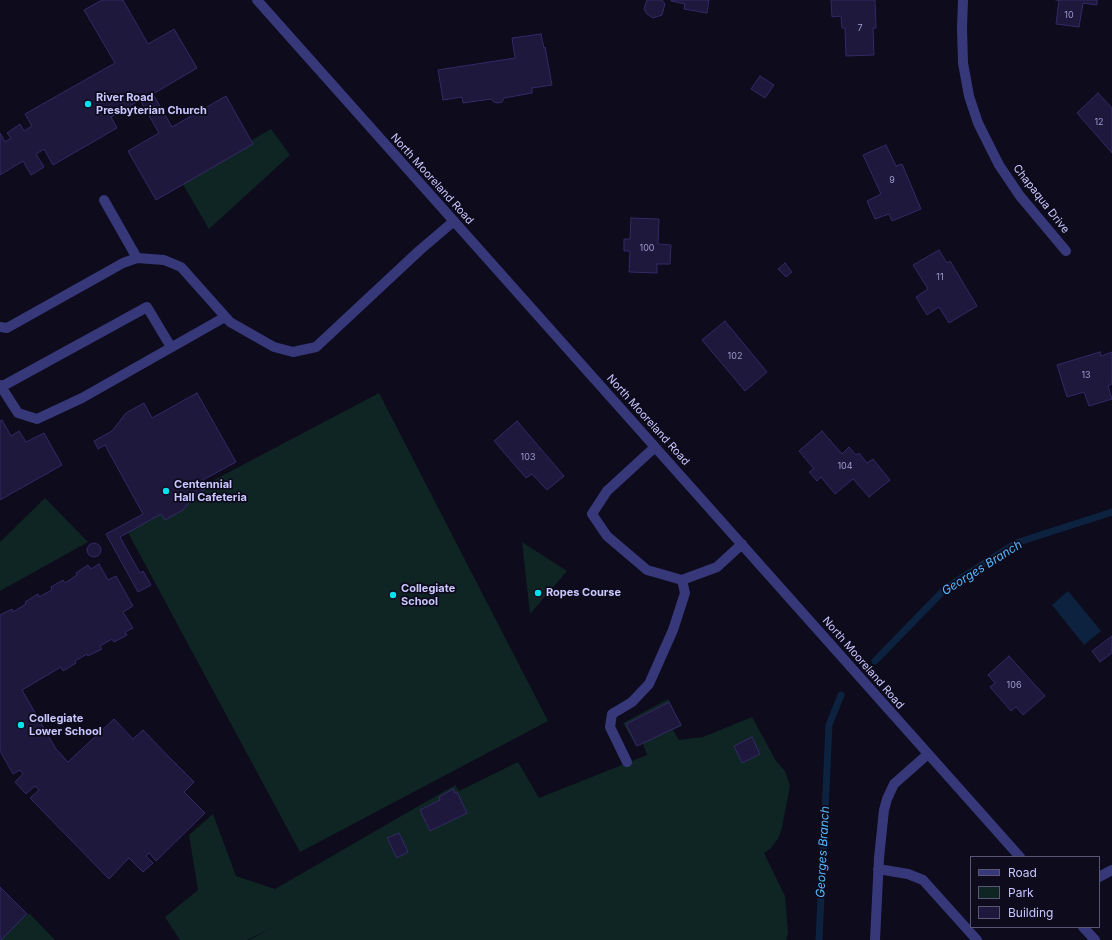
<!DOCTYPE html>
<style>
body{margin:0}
#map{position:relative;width:1112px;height:940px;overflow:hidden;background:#0d0b1c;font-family:Inter,sans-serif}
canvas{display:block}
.legend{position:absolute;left:970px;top:856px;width:130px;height:72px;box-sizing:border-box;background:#0d0b1c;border:1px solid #595676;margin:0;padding:5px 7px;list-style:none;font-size:12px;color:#cac7fe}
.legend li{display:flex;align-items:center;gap:8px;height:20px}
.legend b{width:20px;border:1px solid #595676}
</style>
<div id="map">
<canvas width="1112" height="940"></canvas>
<ul class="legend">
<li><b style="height:5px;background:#37387a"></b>Road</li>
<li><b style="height:11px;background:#0f2523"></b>Park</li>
<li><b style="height:11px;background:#1d183c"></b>Building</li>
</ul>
</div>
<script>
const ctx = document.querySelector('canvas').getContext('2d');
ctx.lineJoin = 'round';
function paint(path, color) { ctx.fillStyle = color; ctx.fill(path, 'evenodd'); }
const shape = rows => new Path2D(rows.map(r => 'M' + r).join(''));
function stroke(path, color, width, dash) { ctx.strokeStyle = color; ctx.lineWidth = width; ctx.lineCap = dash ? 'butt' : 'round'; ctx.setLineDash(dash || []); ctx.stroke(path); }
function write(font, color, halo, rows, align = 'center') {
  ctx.font = font + ' Inter,sans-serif'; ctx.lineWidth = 3.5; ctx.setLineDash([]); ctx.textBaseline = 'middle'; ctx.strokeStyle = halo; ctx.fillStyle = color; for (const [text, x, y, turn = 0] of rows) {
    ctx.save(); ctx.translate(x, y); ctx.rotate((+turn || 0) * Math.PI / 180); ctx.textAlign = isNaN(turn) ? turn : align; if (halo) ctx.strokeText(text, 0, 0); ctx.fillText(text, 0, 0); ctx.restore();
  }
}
paint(shape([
 [271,129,290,155,209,229,181,181],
 [379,393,548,721,300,852,125,527],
 [45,498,88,542,0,591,0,542],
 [522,542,567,571,530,614],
 [668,699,682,726,673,730,679,740,703,737,752,717,776,761,785,771,790,786,782,827,778,839,770,849,764,853,785,896,788,933,786,940,249,940,272,928,247,940,180,940,165,917,198,890,189,835,213,814,236,876,275,889,455,785,459,791,518,762,539,798,647,755,643,744,636,746,623,723],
 [29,913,55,940,1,940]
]), '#0f2523');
paint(shape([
 [1068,591,1101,631,1084,645,1052,605]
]), '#0c223f');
stroke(shape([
 [875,661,946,588,1016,543,1112,512],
 [819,940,829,725,841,695]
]), '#0c223f', 7);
const building = shape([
 [102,0,123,0,148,44,174,29,197,68,153,94,172,127,226,96,253,144,156,200,128,151,159,133,140,100,111,117,117,128,53,165,44,149,36,154,44,167,31,175,23,161,0,175,0,133,5,142,11,138,7,133,20,124,24,131,32,126,25,114,115,63,84,10,102,0],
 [647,0,662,0,665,4,662,15,653,18,647,14,644,9,647,0],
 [671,0,709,0,707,13,684,9,685,4,671,1,671,0],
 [831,0,875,0,876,28,873,28,874,55,846,56,845,28,842,28,841,16,832,17,831,0],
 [1056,0,1097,0,1097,5,1083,3,1079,27,1056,24,1059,0,1056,0],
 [541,34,544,48,545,47,552,85,532,88,532,93,504,98,502,102,498,103,494,102,491,99,463,103,462,97,443,100,438,70,515,58,512,38,541,34],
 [760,76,774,85,765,98,751,89,760,76],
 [1098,93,1112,108,1112,153,1077,113,1098,93],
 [886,145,896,166,902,164,921,209,892,221,889,214,875,219,867,201,881,194,863,155,886,145],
 [631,218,659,219,658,244,671,245,670,264,657,264,657,273,629,272,630,251,624,251,624,239,630,239,631,218],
 [939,250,947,263,950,261,977,306,949,323,939,307,927,315,916,297,928,289,913,265,939,250],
 [785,263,792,272,786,277,778,269,785,263],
 [725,321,767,372,745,391,702,340,725,321],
 [1100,352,1101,356,1112,352,1112,384,1108,386,1112,399,1089,406,1084,392,1067,397,1057,365,1100,352],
 [197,393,236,462,203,480,207,488,196,494,183,510,165,520,161,514,120,537,140,573,143,571,151,585,138,592,106,534,143,514,105,445,98,449,94,441,112,431,126,413,144,403,152,418,197,393],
 [2,420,11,436,19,431,26,442,44,433,62,465,0,500,0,421,2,420],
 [517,421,564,476,547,490,532,474,526,478,494,441,517,421],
 [822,431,842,454,849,447,856,455,859,453,867,463,873,459,890,480,869,497,853,479,835,494,821,477,817,481,809,472,814,469,799,451,822,431],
 '87 550a7 7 0 1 1 14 0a7 7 0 1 1-14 0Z',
 [99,564,108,580,116,576,133,606,123,612,133,628,125,632,127,635,114,642,112,639,100,646,102,649,88,656,87,654,75,661,76,663,63,671,61,667,22,690,56,749,68,762,114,719,133,739,143,730,168,756,194,782,184,792,205,813,156,861,149,853,146,856,153,863,143,872,129,858,109,879,30,798,39,790,35,786,26,794,15,782,23,774,20,770,13,774,0,751,0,615,12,609,13,612,26,604,25,602,38,594,39,597,52,590,51,587,63,580,65,583,77,575,76,573,88,565,91,569,99,564],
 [1112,636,1112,653,1100,662,1092,651,1112,636],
 [1009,656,1045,696,1023,715,1016,707,1011,711,990,687,995,683,988,675,1009,656],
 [669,702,681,725,637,746,626,724,669,702],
 [752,737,760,754,742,763,734,746,752,737],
 [453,789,455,793,457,792,467,813,430,831,420,810,440,800,439,797,453,789],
 [399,833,408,852,397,858,387,838,399,833],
 [0,887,27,914,1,940,0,940,0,887]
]);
paint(building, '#1d183c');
stroke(building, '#332a68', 1);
stroke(shape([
 [257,0,1020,857],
 [963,0,962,28,963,63,969,96,978,123,999,165,1020,196,1066,251],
 [104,200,137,258],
 [0,327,7,328,123,263,137,258,164,260,181,267,230,322,274,347,293,352,316,347,420,250,454,221],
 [0,385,18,413,37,419,82,398,225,317],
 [1,387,147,307,171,347],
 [655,447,607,491,592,514,607,536,647,570,682,580,717,567,742,544],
 [627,762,610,727,612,714,632,702,649,684,673,630,685,593,682,580],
 [878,869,908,874,923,880,977,940],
 [1099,877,1112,870],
 [1083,927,1095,940],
 [875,940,879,858,884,810,887,799,894,784,928,754]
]), '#37387a', 10);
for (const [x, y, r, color] of [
 [88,104,4,"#04e1ed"],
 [166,491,4,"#04e1ed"],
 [538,593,4,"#04e1ed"],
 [393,595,4,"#04e1ed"],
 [21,725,4,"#04e1ed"]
]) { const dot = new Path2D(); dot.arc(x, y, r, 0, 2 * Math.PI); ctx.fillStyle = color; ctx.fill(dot); stroke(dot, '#0d0b1c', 1.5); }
write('9px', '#9f9bce', null, [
 ["10",1069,15],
 ["7",860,28],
 ["12",1099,122],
 ["9",892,180],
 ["100",647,248],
 ["11",940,277],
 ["102",735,356],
 ["13",1086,375],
 ["103",528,457],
 ["104",845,466],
 ["106",1014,685]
]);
write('bold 11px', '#cac7fe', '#0d0b1c', [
 ["River Road",96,98],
 ["Presbyterian Church",96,111],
 ["Centennial",174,485],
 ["Hall Cafeteria",174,498],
 ["Collegiate",401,589],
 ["School",401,602],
 ["Ropes Course",546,593],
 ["Collegiate",29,719],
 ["Lower School",29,732]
], 'left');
write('11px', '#cac7fe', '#0d0b1c', [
 ["North Mooreland Road",432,179,48],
 ["Chapaqua Drive",1041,199,52],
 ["North Mooreland Road",648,420,48],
 ["North Mooreland Road",863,663,49]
]);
write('italic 12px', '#57b8fc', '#0d0b1c', [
 ["Georges Branch",982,568,-32],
 ["Georges Branch",823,852,-87]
]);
</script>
